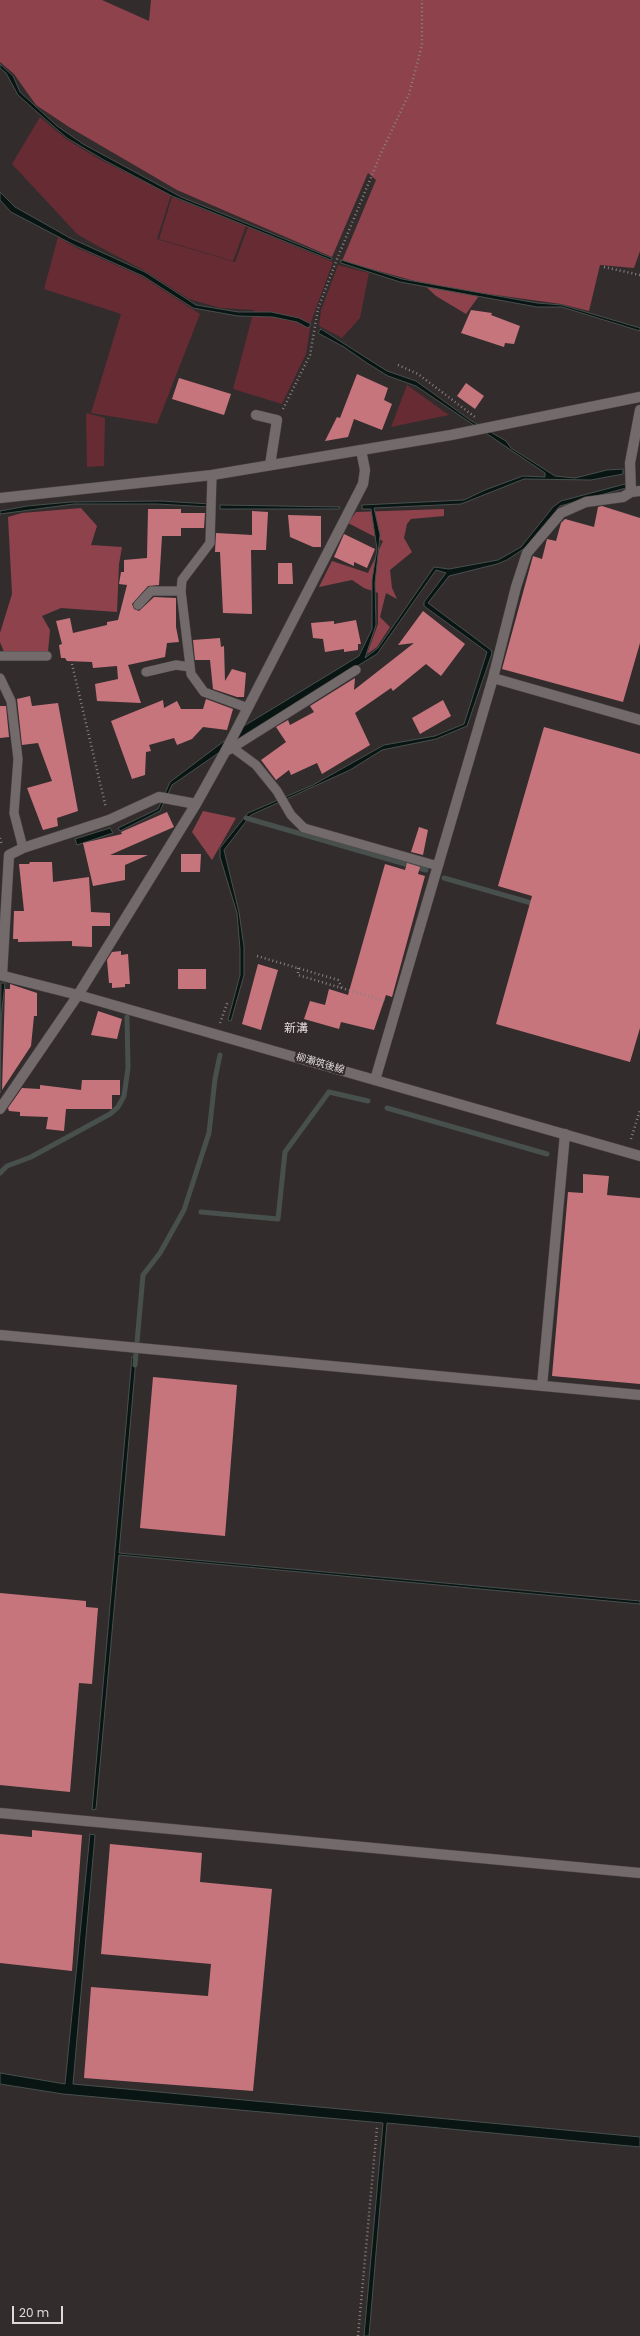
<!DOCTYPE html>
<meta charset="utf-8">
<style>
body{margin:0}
#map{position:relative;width:640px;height:2336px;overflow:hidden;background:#332c2d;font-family:Poppins,sans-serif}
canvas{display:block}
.scale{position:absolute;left:12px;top:2306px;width:51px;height:18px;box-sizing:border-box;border:2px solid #dfdada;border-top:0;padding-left:5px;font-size:12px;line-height:14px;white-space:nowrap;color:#dfdada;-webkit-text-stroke:3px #332c2d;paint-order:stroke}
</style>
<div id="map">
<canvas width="640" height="2336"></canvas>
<div class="scale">20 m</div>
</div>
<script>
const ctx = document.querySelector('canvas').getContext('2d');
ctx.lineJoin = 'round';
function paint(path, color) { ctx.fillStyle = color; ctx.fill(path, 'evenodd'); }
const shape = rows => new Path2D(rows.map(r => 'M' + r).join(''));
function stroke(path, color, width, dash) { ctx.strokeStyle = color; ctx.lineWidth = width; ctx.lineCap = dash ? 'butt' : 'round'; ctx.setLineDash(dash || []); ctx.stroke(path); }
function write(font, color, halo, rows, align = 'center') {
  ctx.font = font + ' Poppins,"Noto Sans JP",sans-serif'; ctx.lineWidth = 4; ctx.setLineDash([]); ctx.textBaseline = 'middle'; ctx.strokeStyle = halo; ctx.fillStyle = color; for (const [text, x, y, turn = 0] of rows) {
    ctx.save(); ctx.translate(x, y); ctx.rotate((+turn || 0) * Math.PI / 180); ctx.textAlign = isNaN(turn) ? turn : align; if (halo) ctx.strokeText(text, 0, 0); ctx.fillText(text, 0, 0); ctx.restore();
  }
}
paint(shape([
 [40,117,66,139,101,160,171,195,157,239,235,262,248,227,333,262,311,322,306,354,282,404,233,389,254,310,220,308,189,299,145,271,96,245,77,234,12,164],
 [172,197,246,226,233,261,159,239],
 [58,237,75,247,143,277,200,314,157,424,91,413,121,314,44,289],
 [338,265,369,273,360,318,342,338,319,326,321,310],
 [407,385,449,415,391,427],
 [86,413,105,418,104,466,87,467]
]), '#662b33');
paint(shape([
 [0,0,102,0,149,21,151,0,640,0,640,251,634,268,600,265,589,311,561,304,481,293,466,314,436,296,422,283,342,261,376,180,368,173,332,257,177,190,69,127,36,105,14,74,0,62],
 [81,508,97,526,91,545,122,547,119,564,117,612,61,608,42,616,50,630,48,652,4,652,0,642,0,633,12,594,8,517,22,513],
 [444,509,444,516,411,519,407,524,404,538,412,552,390,570,392,588,397,599,386,593,380,617,390,627,377,647,367,654,378,624,378,593,364,588,352,580,319,587,332,561,368,573,383,541,348,523,356,512],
 [203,811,236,818,212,860,192,832]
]), '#8e424c');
const water = shape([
 [0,64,13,76,20,92,57,126,83,144,181,197,332,258,331,260,172,196,104,160,67,138,37,112,18,95,6,73,0,68,0,64],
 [0,192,15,207,70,238,145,272,196,305,238,312,271,312,299,318,311,324,308,328,297,322,273,317,238,316,193,308,143,276,76,246,11,212,0,200,0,192],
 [341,260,402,279,537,303,562,305,640,328,640,331,562,307,537,307,400,282,341,263,341,260],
 [321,329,387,371,416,381,470,420,506,441,511,448,555,476,575,478,607,470,623,469,623,474,591,480,524,479,461,504,374,508,380,535,375,583,376,625,365,658,378,648,434,567,449,569,498,560,521,547,553,507,561,501,625,484,626,488,560,506,525,548,507,560,497,564,449,576,428,603,491,650,492,653,467,726,436,739,382,750,350,770,251,815,224,850,239,912,244,947,244,975,231,1021,228,1020,240,975,240,949,237,913,220,857,220,848,248,813,313,785,384,745,435,736,464,724,487,652,424,606,424,602,446,573,436,570,377,654,246,734,172,785,160,811,120,831,118,828,158,809,170,782,244,726,359,656,372,629,372,580,377,549,371,509,362,509,362,505,464,500,485,490,523,476,545,477,545,473,416,386,388,376,367,363,344,347,318,333,321,329],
 [161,501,210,504,210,507,157,504,74,504,0,514,0,511,27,506,71,502,161,501],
 [220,505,340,507,339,509,220,509,220,505],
 [110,828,113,833,77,845,75,839,110,828],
 [1,983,5,983,1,1018,0,1093,1,983],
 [132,1357,136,1359,119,1553,640,1601,640,1604,119,1555,96,1809,92,1810,132,1357],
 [90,1834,95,1835,73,2084,640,2137,640,2147,387,2123,369,2336,364,2336,383,2123,63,2094,0,2084,0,2073,65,2084,90,1834]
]);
paint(water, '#081512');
stroke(water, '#48504e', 1);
stroke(shape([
 [246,818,426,870],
 [444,878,535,904],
 [387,1108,547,1154],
 [0,1173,7,1166,31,1157,110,1114,118,1107,124,1096,128,1068,127,1017],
 [201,1212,278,1219,285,1152,329,1092,368,1101],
 [135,1365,143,1275,160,1253,184,1210,209,1133,215,1079,220,1055]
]), '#48504e', 5);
paint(shape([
 [471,310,492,313,491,315,520,326,514,344,505,343,504,347,461,333],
 [357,374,388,388,384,400,392,404,382,430,354,419,348,437,325,441,337,417,340,418],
 [179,378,231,394,224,415,172,399],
 [466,383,484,396,475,409,457,396],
 [602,506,640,518,640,643,623,702,502,669,533,556,542,559,547,539,556,541,561,523,565,519,594,527,598,507],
 [148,509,181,509,181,513,205,513,204,528,181,528,181,536,162,536,159,585,148,586,132,604,134,609,139,611,154,597,176,598,176,627,179,642,167,643,165,657,128,665,141,703,97,701,95,684,118,679,117,666,93,668,92,662,67,661,65,658,61,658,59,645,62,644,56,621,70,618,73,633,107,625,107,622,118,620,127,585,119,584,121,572,124,572,124,560,147,558],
 [252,511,268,512,266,550,251,550,252,614,223,613,220,552,215,552,216,533,252,535],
 [288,515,321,516,321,547,313,547,290,537],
 [344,534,375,549,367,568,354,562,354,566,334,557],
 [278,563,292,563,293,584,278,584],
 [423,611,465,644,441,676,426,664,393,691,391,688,355,713,370,745,322,774,317,763,291,775,289,770,276,780,261,760,286,742,276,727,288,720,290,725,314,712,310,706,355,678,354,690,414,643,398,645],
 [356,620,361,644,358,644,358,650,344,652,344,649,325,652,323,639,313,638,311,623,334,621,334,624],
 [220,638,221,647,224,646,225,681,232,669,246,673,244,697,237,697,213,689,210,660,195,660,193,640],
 [30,696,32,706,58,703,78,811,57,818,58,826,43,830,27,788,52,781,38,743,22,745,17,699],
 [206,699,233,709,227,730,203,727,192,739,177,745,174,738,149,745,151,751,146,752,145,775,132,779,111,721,163,700,164,708,177,701,181,709,203,709],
 [443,700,451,716,420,734,412,718],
 [0,706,6,706,9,737,0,738],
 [544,727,640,754,640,1028,630,1062,496,1024,532,896,498,886],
 [167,812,174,827,110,855,148,855,125,865,125,880,93,886,83,843,122,834,121,832],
 [419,827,428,830,423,855,411,852],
 [181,854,201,854,200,872,181,872],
 [30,862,52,862,53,882,89,877,91,912,110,913,110,926,92,926,92,947,72,946,72,941,18,942,18,939,13,939,14,911,24,911,19,864,29,864],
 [407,863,420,867,418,874,425,876,392,997,386,995,374,1030,341,1022,339,1029,304,1019,310,1001,325,1005,329,989,348,995,385,864,405,870],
 [121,951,121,955,128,954,130,984,125,984,125,987,112,988,112,983,109,983,107,960,112,952],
 [258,964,278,970,261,1030,242,1024],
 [178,969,206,969,206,989,178,989],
 [10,984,37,993,37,1016,34,1016,31,1046,2,1090,5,989,10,989],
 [98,1011,122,1019,117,1039,91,1035],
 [82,1080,120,1080,120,1095,112,1095,112,1109,66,1109,64,1131,46,1129,48,1117,20,1116,20,1112,9,1111,8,1108,22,1088,40,1089,40,1085,81,1090],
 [583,1174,609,1176,607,1195,640,1198,640,1384,552,1376,568,1192,583,1193],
 [153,1377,237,1385,225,1536,140,1528],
 [0,1593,86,1601,86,1607,98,1608,92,1684,79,1683,70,1792,0,1785],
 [32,1830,82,1835,72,1971,0,1963,0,1834,32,1837],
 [110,1844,202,1853,200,1882,272,1889,253,2091,84,2078,91,1987,208,1996,211,1964,101,1954]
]), '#c7757d');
const service = shape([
 [212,475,210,543,182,580,181,591,191,674,204,692,248,708],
 [138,605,151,591,181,591],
 [0,656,47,656],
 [146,672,176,665,190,667],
 [0,678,11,701,18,759,14,813,23,848],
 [233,748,256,765,277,791,291,815,304,828,438,866],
 [229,750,356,670]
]);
const minor = shape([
 [256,415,277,420,270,465],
 [631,492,630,463,640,410],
 [493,678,640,720],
 [2,975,9,855,23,848,109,820,159,797,196,804],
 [375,1080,493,678,516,587,527,553,561,513,586,502,623,497,631,492,640,491],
 [0,1109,78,995,196,804,225,752,363,484,365,470,361,450],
 [0,1335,640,1395],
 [542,1386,565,1134],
 [0,1813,640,1873]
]);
const tertiary = shape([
 [0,498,212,475,451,435,640,397]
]);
const secondary = shape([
 [0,975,78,995,640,1156]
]);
stroke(service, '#4e4848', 10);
stroke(minor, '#4e4848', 11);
stroke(tertiary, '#4e4848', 11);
stroke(secondary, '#4e4848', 11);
stroke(shape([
 [604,267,640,275],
 [398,365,418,374,475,417],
 [283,409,310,355,318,309,337,259,382,151,409,94,422,45,422,0],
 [72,664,106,808],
 [0,838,2,845],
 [257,956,338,980,342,988],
 [298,968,298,975,385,1001],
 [220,1023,228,1001],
 [631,1139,640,1110],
 [358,2336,377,2127]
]), '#888283', 2.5, [1, 3]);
stroke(service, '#736a6b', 9);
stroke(minor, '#736a6b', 10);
stroke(tertiary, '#736a6b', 10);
stroke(secondary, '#736a6b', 10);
write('10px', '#dfdada', '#332c2d', [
 ["柳瀬筑後線",320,1064,16]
]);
write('12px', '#e1d7d8', '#332c2d', [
 ["新溝",296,1029]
]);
</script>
